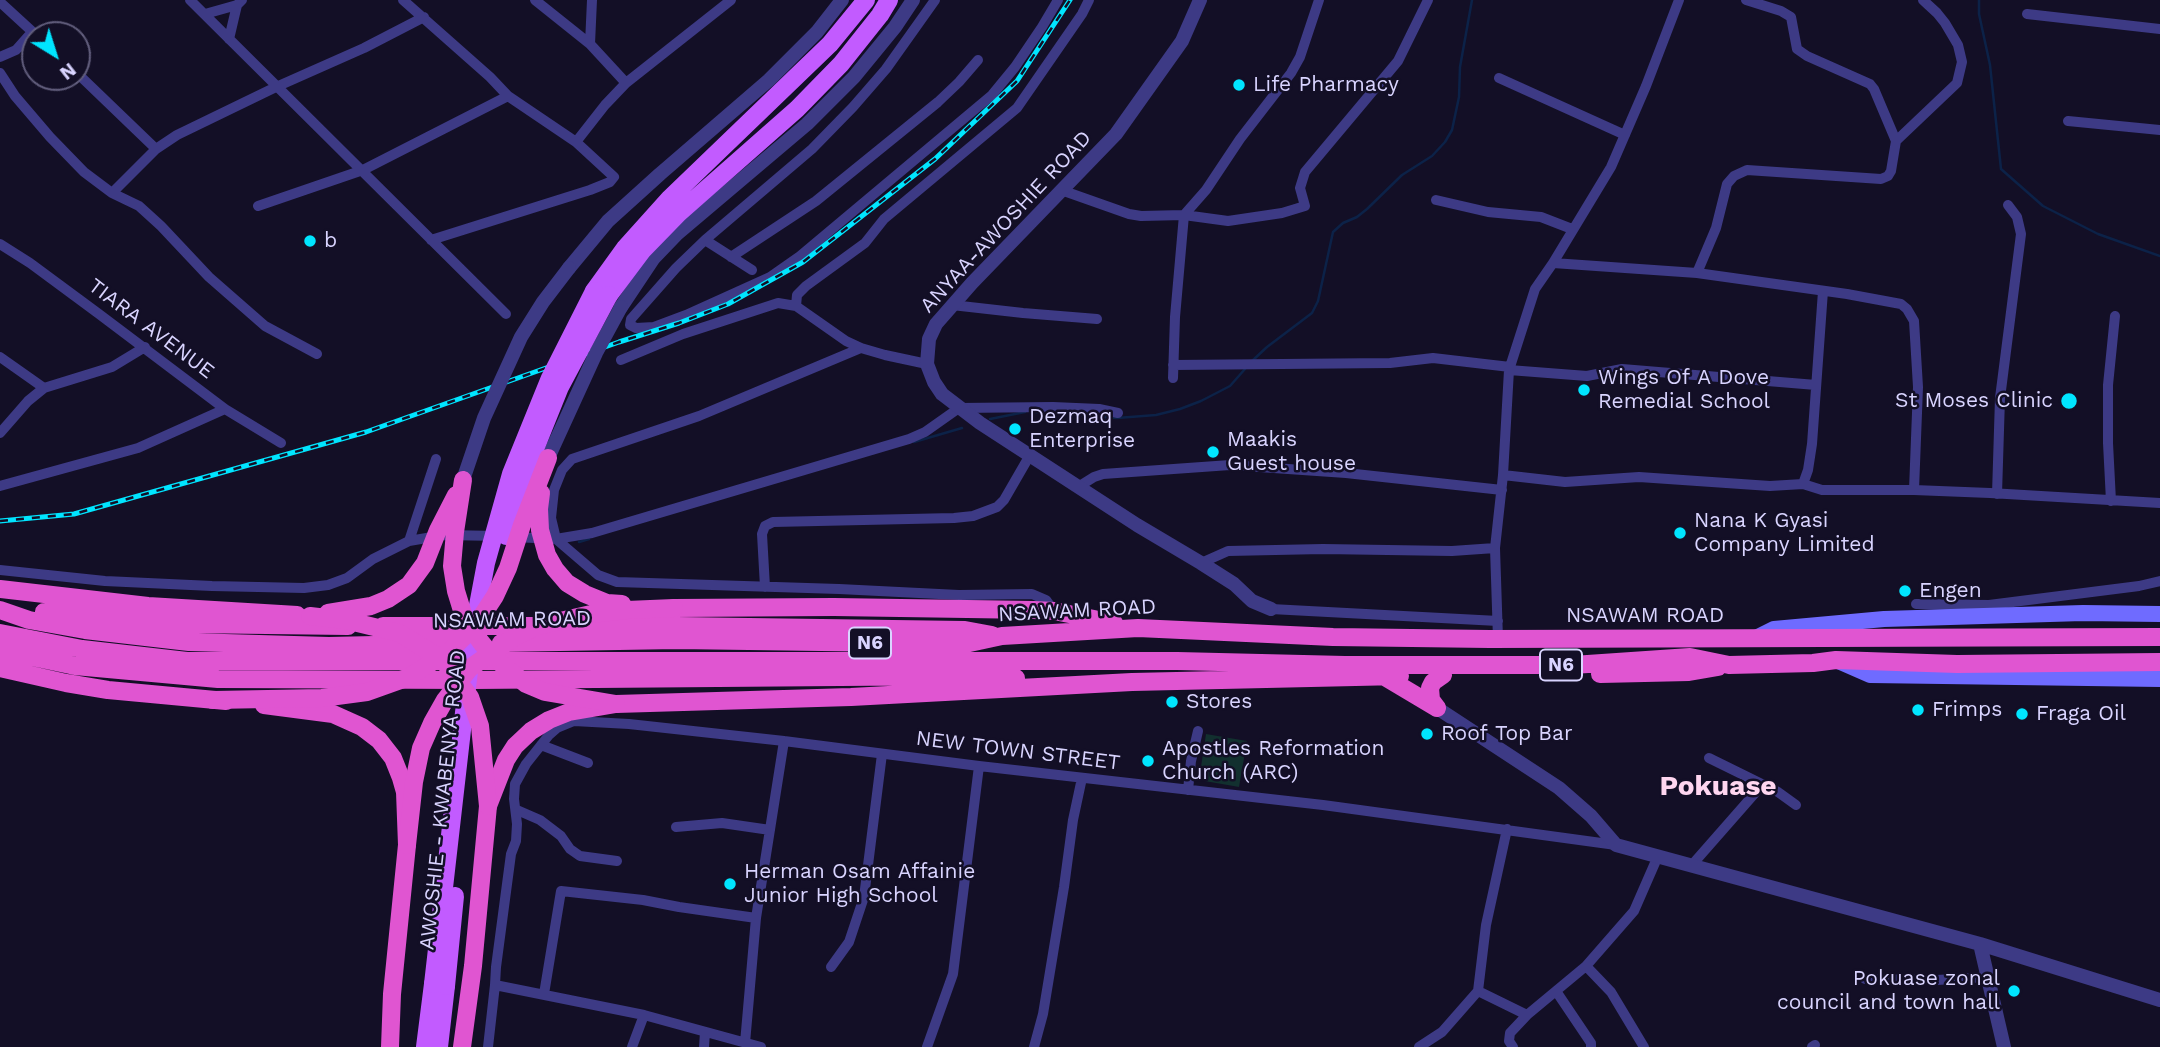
<!DOCTYPE html>
<style>
body{margin:0}
#map{position:relative;width:2160px;height:1047px;overflow:hidden;background:#130f26;font-family:"Work Sans",sans-serif}
canvas{display:block}
.north{position:absolute;left:21px;top:21px;width:70px;height:70px;box-sizing:border-box;background:#130f26;border:2px solid #625e7d;border-radius:50%;rotate:142deg;font-size:19px;font-weight:700;line-height:28px;text-align:center;color:#d9d4ff}
.north::after{content:'';display:block;margin:auto;width:24px;height:32px;background:#00e5ff;clip-path:polygon(50% 0,100% 100%,50% 72%,0 100%)}
</style>
<div id="map">
<canvas width="2160" height="1047"></canvas>
<div class="north">N</div>
</div>
<script>
const ctx = document.querySelector('canvas').getContext('2d');
ctx.lineJoin = 'round';
function paint(path, color) { ctx.fillStyle = color; ctx.fill(path, 'evenodd'); }
const shape = rows => new Path2D(rows.map(r => 'M' + r).join(''));
function stroke(path, color, width, dash) { ctx.strokeStyle = color; ctx.lineWidth = width; ctx.lineCap = dash ? 'butt' : 'round'; ctx.setLineDash(dash || []); ctx.stroke(path); }
function write(font, color, halo, rows, align = 'center') {
  ctx.font = font + ' "Work Sans",sans-serif'; ctx.lineWidth = 5; ctx.setLineDash([]); ctx.textBaseline = 'middle'; ctx.strokeStyle = halo; ctx.fillStyle = color; for (const [text, x, y, turn = 0] of rows) {
    ctx.save(); ctx.translate(x, y); ctx.rotate((+turn || 0) * Math.PI / 180); ctx.textAlign = isNaN(turn) ? turn : align; if (halo) ctx.strokeText(text, 0, 0); ctx.fillText(text, 0, 0); ctx.restore();
  }
}
paint(shape([
 [1206,734,1247,741,1239,787,1199,780]
]), '#12302f');
stroke(shape([
 [1979,0,1979,14,1990,65,2001,169,2043,206,2098,234,2160,256],
 [1252,361,1267,347,1312,313,1318,301,1333,232,1343,223,1357,217,1367,209,1402,175,1432,156,1445,142,1452,130,1459,97,1460,67,1472,0],
 [1031,412,1117,418,1156,415,1180,409,1201,401,1230,386,1245,369],
 [990,419,1025,412],
 [914,442,962,428],
 [579,542,589,539]
]), '#0c2248', 2.5);
stroke(shape([
 [190,0,506,314],
 [403,0,490,77,508,96,576,142,614,177,610,182,590,190,431,240],
 [535,0,590,44,626,83],
 [0,2,36,35],
 [205,14,237,5,242,0],
 [2027,14,2160,29],
 [229,39,237,5],
 [590,44,592,0],
 [0,57,16,50,32,32],
 [0,73,15,96,50,137,84,172,112,193,139,206,161,226,209,277,265,326,317,354],
 [77,73,156,149],
 [1499,78,1625,135],
 [2068,121,2160,130],
 [1896,141,1957,83,1962,62,1958,45,1945,23,1937,13,1923,0],
 [576,142,605,105,626,83,731,0],
 [1061,190,1129,214,1141,216,1184,215,1206,190,1240,139,1291,73,1300,57,1319,0],
 [112,193,156,149,177,135,276,87,364,48,424,17],
 [1436,200,1488,212,1541,217,1572,229],
 [258,206,363,170,508,96],
 [705,240,812,149,853,107,886,69,935,0],
 [0,244,30,263,99,314,225,409,281,443],
 [731,257,816,201,938,102,959,82,978,60],
 [1553,263,1697,273,1847,294,1901,304,1907,309,1914,321,1918,387,1914,490],
 [752,270,705,240,676,268,631,319,630,325,636,328,654,327,686,315,770,277,800,256,992,95,1015,67,1042,27,1058,0],
 [1697,273,1716,228,1727,184,1734,176,1747,170,1881,179,1888,176,1891,171,1896,141,1874,89,1870,84,1807,56,1797,49,1791,17,1781,11,1746,0],
 [952,305,1023,313,1097,319],
 [796,306,797,295,806,286,865,243,884,219,1017,108,1082,14,1089,0],
 [861,348,699,416,572,459,562,470,554,490,551,518,556,539,598,575,617,582,839,589,959,595,1032,594,1046,600,1054,611],
 [0,357,44,388],
 [621,360,683,334,778,303,796,306,846,341,861,348,885,355,927,364],
 [1173,365,1390,363,1433,358,1510,367],
 [1509,370,1587,376,1622,369,1816,385],
 [1173,378,1175,317,1184,215,1228,221,1282,213,1305,206,1300,188,1305,172,1398,61,1428,0],
 [0,433,28,401,44,388,112,367,145,347],
 [1503,475,1565,482,1639,477,1770,486,1803,484,1822,490,1914,490,1990,493,2160,503],
 [1803,484,1808,470,1812,444,1823,291],
 [0,486,138,448,225,409],
 [1078,487,1094,477,1103,474,1230,465,1346,473,1502,490],
 [1997,494,2000,398,2021,234,2017,217,2008,205],
 [2111,501,2108,443,2108,385,2115,316],
 [514,537,556,539,592,533,909,439,925,432,959,408,1053,407,1099,409,1118,413],
 [409,541,436,459],
 [1201,563,1228,551,1323,549,1452,551,1495,548],
 [0,570,105,581,212,586,304,588,328,585,347,578,373,559,409,541,444,535,498,536],
 [765,587,762,534,765,526,773,522,954,518,973,516,997,507,1004,500,1030,455],
 [1916,604,1989,605,2139,586,2160,581],
 [1271,609,1498,621],
 [1498,639,1495,548,1503,475,1509,370,1535,289,1553,263,1611,167,1646,86,1679,0],
 [541,745,588,763],
 [1709,758,1778,792,1796,805],
 [1188,790,1191,761,1198,731],
 [517,810,540,820,561,836,570,849,580,856,617,861],
 [676,827,722,823,770,830],
 [1691,866,1763,784],
 [1586,966,1611,992,1644,1047],
 [831,967,849,942,864,897,882,754],
 [1865,979,1937,980,1987,977],
 [495,985,496,967,511,854,516,841,517,824,514,799,515,784,526,764,549,735,557,728,574,721,629,724,784,741,979,766,1323,805,1616,845],
 [1478,991,1527,1015],
 [1556,991,1591,1043,1591,1047],
 [544,994,561,891,643,900,679,907,756,918],
 [745,1043,756,918,784,741],
 [488,1047,495,985,644,1015,761,1047],
 [632,1047,644,1015],
 [704,1047,705,1032],
 [927,1047,953,974,979,766],
 [1034,1047,1043,1014,1064,887,1073,820,1082,778],
 [1419,1047,1442,1032,1478,991,1486,925,1507,829],
 [1513,1047,1509,1041,1510,1033,1527,1015,1586,966,1634,911,1658,856],
 [1812,1047,1815,1045]
]), '#3d3a85', 10);
stroke(shape([
 [1200,0,1182,41,1116,134,972,283,936,324,929,339,927,364,934,382,942,394,980,423,1137,525,1201,563,1234,584,1252,601,1271,609],
 [569,268,608,221,660,174,769,80,817,32,842,0],
 [621,307,653,259,677,234,807,124,854,77,895,27,913,0],
 [1437,708,1559,788,1591,816,1616,845,1980,944,2160,1000],
 [1980,944,2004,1047]
]), '#3d3a85', 14);
stroke(shape([
 [1758,637,1774,629,1884,619,2083,613,2160,614],
 [1838,661,1870,675,2160,679]
]), '#6f6bff', 16);
stroke(shape([
 [594,291,625,248,669,199,830,44,866,0],
 [609,295,642,251,679,213,797,109,841,64,880,15,889,0],
 [425,1047,433,984],
 [439,1047,446,986]
]), '#c25bff', 18);
stroke(shape([
 [0,589,148,606,297,615],
 [674,608,834,607,1034,610,1054,611,1114,623],
 [0,610,29,620,85,630,189,642,329,646,466,643],
 [44,612,186,624,348,626],
 [383,626,677,626,965,630,992,635],
 [0,633,82,649,187,661,1177,661,1345,665,1573,665,1690,657,1729,665,1813,663,1836,660,1957,664,2160,662],
 [501,643,677,640,965,644,1002,636,1138,628,1333,637,1490,639,2160,637],
 [0,650,75,666,218,679,473,680,962,676,1016,678],
 [0,668,66,683,108,690,226,701],
 [1600,674,1689,672,1718,667],
 [1385,677,1437,708],
 [264,705,333,714,362,727,379,740,393,758,401,778,405,792,407,845,392,994,390,1047],
 [1437,708,1431,700,1430,688,1433,682,1443,675],
 [462,1047,473,966,488,806,506,760,515,746,531,731,549,720,569,712,616,704,851,697,1132,682,1400,676]
]), '#e055d1', 18);
const rail = shape([
 [0,521,74,514,366,432,619,342,679,323,728,304,803,262,935,159,1017,81,1070,0]
]);
stroke(rail, '#00e5ff', 5);
stroke(rail, '#130f26', 2.5, [8]);
stroke(shape([
 [548,458,596,353,621,307],
 [463,480,484,418,521,337,543,302,569,268]
]), '#3d3a85', 14);
stroke(shape([
 [506,536,531,459,560,387,609,295],
 [433,984,466,695,476,616,486,563,511,474,550,378,594,291],
 [446,986,455,896]
]), '#c25bff', 18);
stroke(shape([
 [463,480,455,532,452,566,456,591,464,617,480,641,493,657,526,684,545,692,616,704],
 [541,493,539,509,540,530,547,555,555,569,567,583,585,594,607,603,622,604],
 [328,613,371,606,388,599,409,585,425,563,438,530,456,495],
 [310,616,345,620,399,633,442,659,470,697,480,726,488,806],
 [213,700,322,698,367,692,409,677,451,650,476,625,495,596,508,568,522,525,548,458],
 [407,845,414,782,421,748,432,723,445,700,470,668,513,638,538,626,591,614,627,610,674,608]
]), '#e055d1', 18);
for (const [x, y, r, color] of [
 [1239,85,7,"#00e5ff"],
 [310,241,7,"#00e5ff"],
 [1584,390,7,"#00e5ff"],
 [2069,401,9,"#00e5ff"],
 [1015,429,7,"#00e5ff"],
 [1213,452,7,"#00e5ff"],
 [1680,533,7,"#00e5ff"],
 [1905,591,7,"#00e5ff"],
 [1172,702,7,"#00e5ff"],
 [1918,710,7,"#00e5ff"],
 [2022,714,7,"#00e5ff"],
 [1427,734,7,"#00e5ff"],
 [1148,761,7,"#00e5ff"],
 [730,884,7,"#00e5ff"],
 [2014,991,7,"#00e5ff"]
]) { const dot = new Path2D(); dot.arc(x, y, r, 0, 2 * Math.PI); ctx.fillStyle = color; ctx.fill(dot); stroke(dot, '#130f26', 2.5); }
for (const [x, y, w] of [
 [870,643,42],
 [1561,665,42]
]) { const box = new Path2D(); box.roundRect(x - w / 2, y - 15.5, w, 31, 5); ctx.fillStyle = '#130f26'; ctx.fill(box); stroke(box, '#d9d4ff', 2); }
write('bold 19px', '#d9d4ff', null, [
 ["N6",870,643],
 ["N6",1561,665]
]);
write('21px', '#d9d4ff', '#130f26', [
 ["Life Pharmacy",1253,85],
 ["b",324,241],
 ["Wings Of A Dove",1598,378],
 ["Remedial School",1598,402],
 ["St Moses Clinic",2053,401,"right"],
 ["Dezmaq",1029,417],
 ["Enterprise",1029,441],
 ["Maakis",1227,440],
 ["Guest house",1227,464],
 ["Nana K Gyasi",1694,521],
 ["Company Limited",1694,545],
 ["Engen",1919,591],
 ["Stores",1186,702],
 ["Frimps",1932,710],
 ["Fraga Oil",2036,714],
 ["Roof Top Bar",1441,734],
 ["Apostles Reformation",1162,749],
 ["Church (ARC)",1162,773],
 ["Herman Osam Affainie",744,872],
 ["Junior High School",744,896],
 ["Pokuase zonal",2000,979,"right"],
 ["council and town hall",2000,1003,"right"]
], 'left');
write('21px', '#d9d4ff', '#130f26', [
 ["ANYAA-AWOSHIE ROAD",1006,222,-47],
 ["TIARA AVENUE",151,329,37],
 ["NSAWAM ROAD",1077,611,-3],
 ["NSAWAM ROAD",1645,616],
 ["NSAWAM ROAD",512,620,-1],
 ["NEW TOWN STREET",1018,751,7],
 ["AWOSHIE - KWABENYA ROAD",443,800,-84]
]);
write('bold 28px', '#ffd6f0', '#130f26', [
 ["Pokuase",1718,787]
]);
</script>
